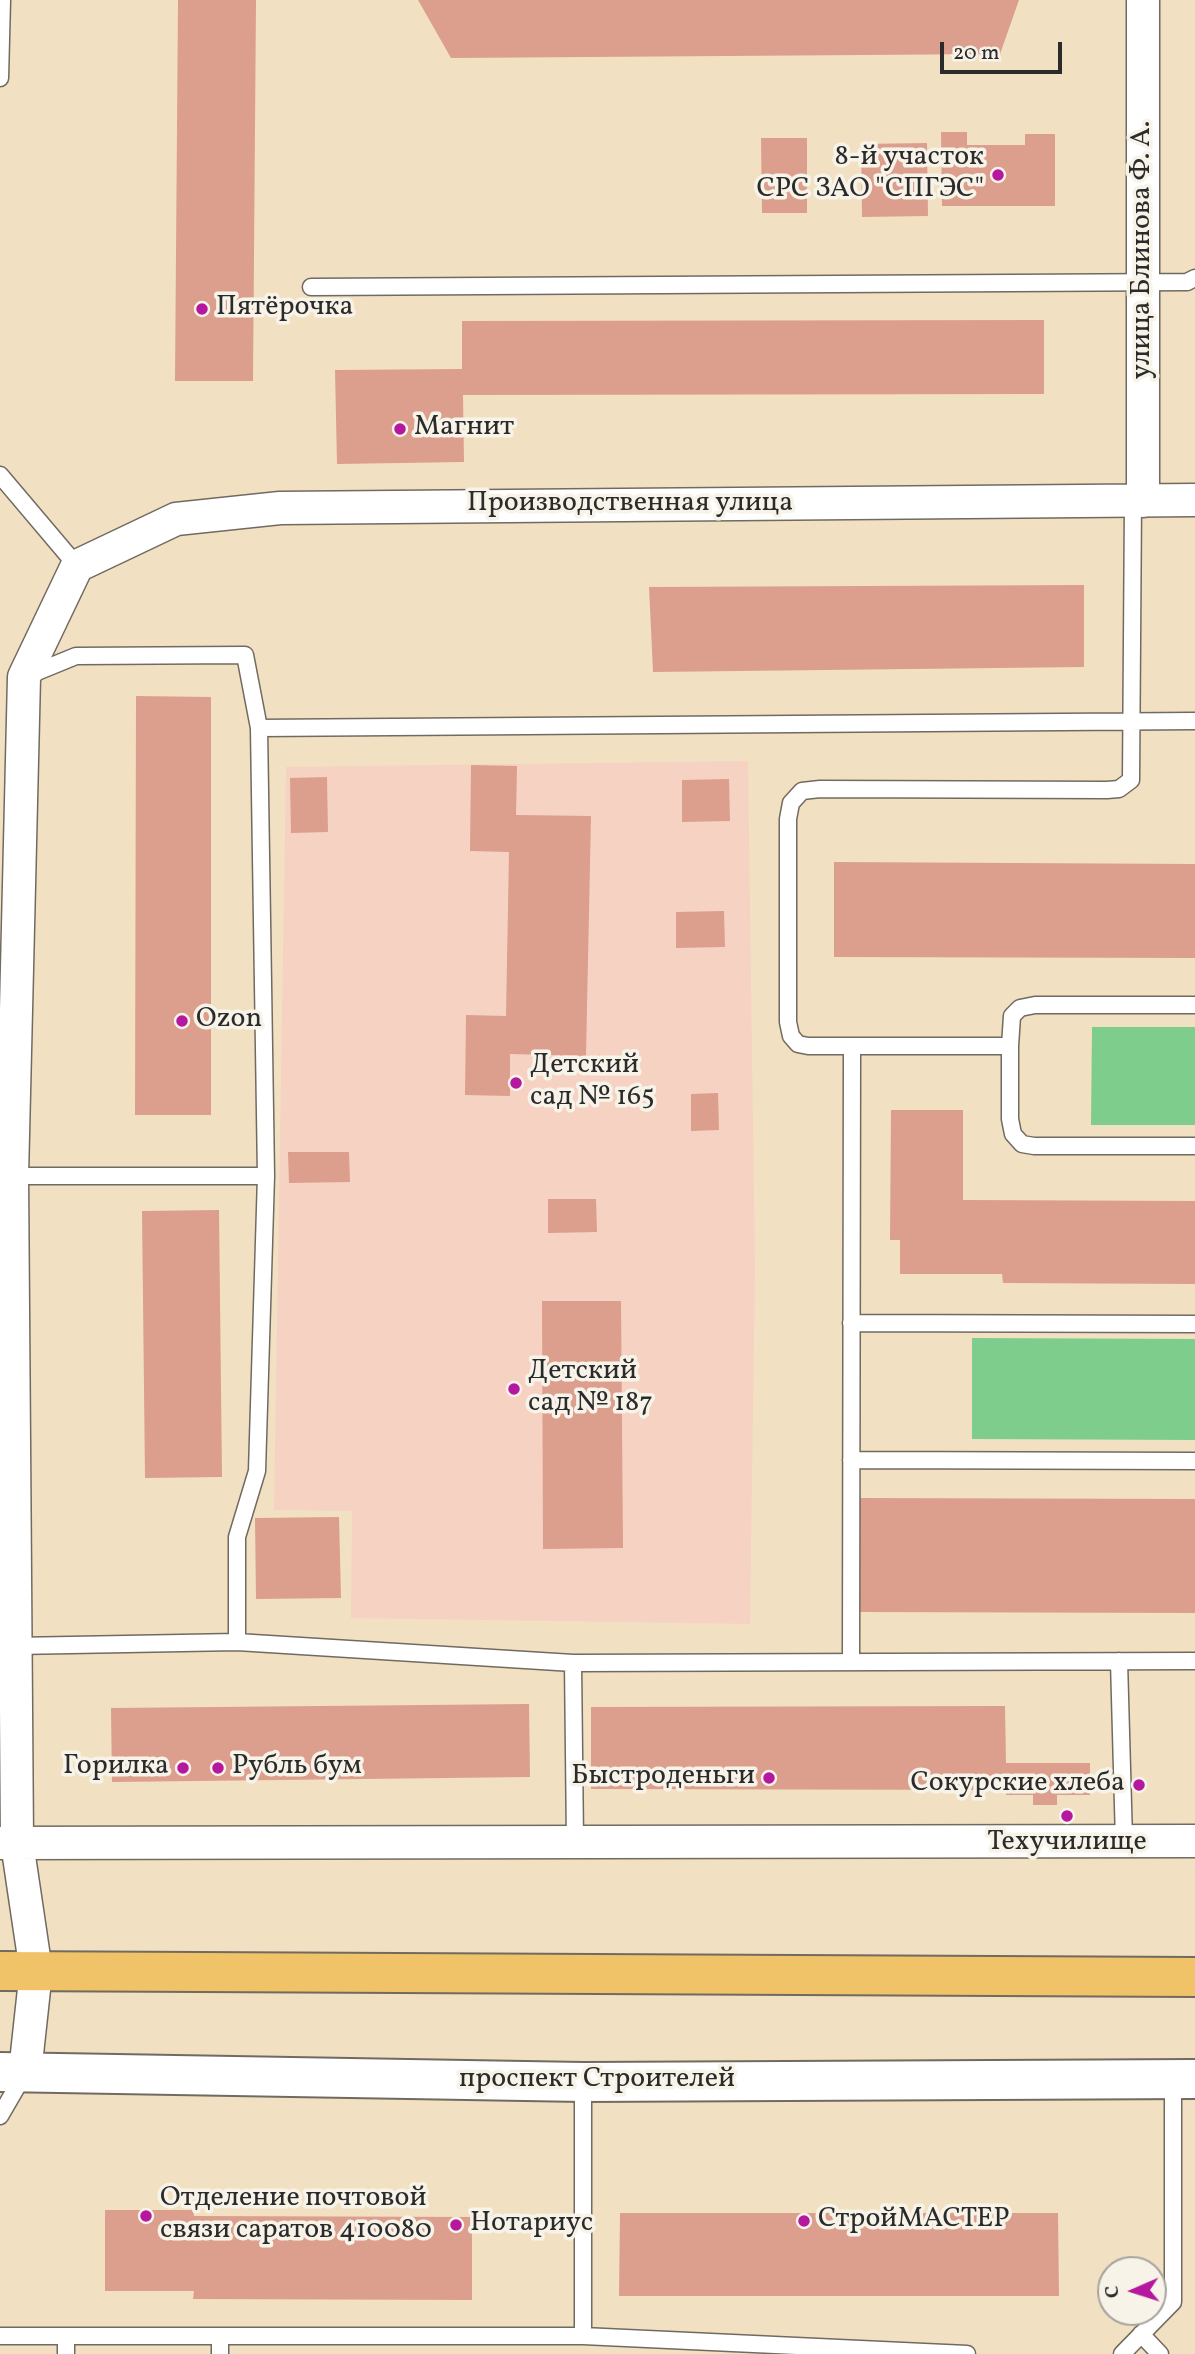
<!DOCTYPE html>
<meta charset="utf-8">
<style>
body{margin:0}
#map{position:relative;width:1195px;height:2354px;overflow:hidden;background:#f2e0c3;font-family:Vollkorn,serif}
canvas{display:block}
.north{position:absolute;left:1097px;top:2256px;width:70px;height:70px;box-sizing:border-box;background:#f7f3e8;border:2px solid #a5a39c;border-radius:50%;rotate:267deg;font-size:19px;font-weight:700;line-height:28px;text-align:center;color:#2b2b2b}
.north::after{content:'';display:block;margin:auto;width:24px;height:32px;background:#b5179e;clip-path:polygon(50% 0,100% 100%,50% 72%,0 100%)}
.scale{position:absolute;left:940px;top:42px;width:122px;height:32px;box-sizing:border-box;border:4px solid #2b2b2b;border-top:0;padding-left:9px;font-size:21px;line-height:24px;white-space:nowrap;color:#2b2b2b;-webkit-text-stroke:5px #f7f3e8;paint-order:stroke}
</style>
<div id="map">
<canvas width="1195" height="2354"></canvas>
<div class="north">С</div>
<div class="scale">20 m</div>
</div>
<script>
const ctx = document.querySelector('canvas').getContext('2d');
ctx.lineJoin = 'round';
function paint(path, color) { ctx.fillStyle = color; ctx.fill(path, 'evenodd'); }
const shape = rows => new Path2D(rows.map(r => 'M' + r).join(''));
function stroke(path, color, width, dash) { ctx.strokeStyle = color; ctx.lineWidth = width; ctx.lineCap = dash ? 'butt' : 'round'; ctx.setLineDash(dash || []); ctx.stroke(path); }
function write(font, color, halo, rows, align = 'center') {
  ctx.font = font + ' Vollkorn,serif'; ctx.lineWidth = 7; ctx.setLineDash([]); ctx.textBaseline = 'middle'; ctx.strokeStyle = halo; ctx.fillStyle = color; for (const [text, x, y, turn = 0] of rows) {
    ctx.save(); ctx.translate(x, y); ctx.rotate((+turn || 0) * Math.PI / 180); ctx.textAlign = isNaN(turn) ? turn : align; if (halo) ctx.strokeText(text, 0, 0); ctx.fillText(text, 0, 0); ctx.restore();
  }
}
paint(shape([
 [748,761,755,1269,750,1624,351,1618,352,1511,274,1510,286,767]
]), '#f6d2c3');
paint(shape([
 [1092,1027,1195,1027,1195,1125,1091,1125],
 [972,1338,1195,1339,1195,1440,972,1439]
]), '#7ecd8c');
paint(shape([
 [178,0,256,0,253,381,175,381],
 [418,0,1019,0,1000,54,451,58],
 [941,132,967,132,967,145,1025,145,1025,134,1055,134,1055,206,942,206],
 [761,138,807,138,807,213,762,213],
 [927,143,928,216,862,217,861,144],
 [1044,320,1044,394,463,395,464,462,337,464,335,370,462,369,462,321],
 [1084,585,1084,667,653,672,649,587],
 [136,696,211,697,211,1115,135,1115],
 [471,765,517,766,516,815,591,816,586,1056,510,1054,510,1096,465,1095,466,1015,506,1016,509,852,470,851],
 [327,777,328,832,291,833,290,778],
 [729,779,730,821,682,822,682,780],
 [834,862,1195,864,1195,958,834,957],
 [724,911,725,947,676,948,676,912],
 [718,1093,719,1130,691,1131,691,1094],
 [891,1110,963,1110,963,1200,1195,1201,1195,1284,1003,1283,1002,1274,900,1274,900,1240,890,1240],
 [288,1152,349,1152,350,1182,289,1183],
 [548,1199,596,1199,597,1232,548,1233],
 [219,1210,222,1477,145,1478,142,1211],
 [542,1301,621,1301,623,1548,543,1549],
 [859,1498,1195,1499,1195,1613,858,1612],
 [339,1517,341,1598,256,1599,255,1518],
 [529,1704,530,1777,112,1782,111,1708],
 [1005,1706,1006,1763,1090,1763,1090,1795,1057,1795,1057,1805,1033,1805,1033,1795,1006,1795,1006,1790,591,1789,591,1707],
 [105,2210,193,2210,194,2216,472,2217,472,2300,193,2299,194,2291,105,2291],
 [620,2213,1058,2213,1059,2296,619,2296]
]), '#dc9e8d');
const service = shape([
 [0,78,2,0],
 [311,287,1187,282,1195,278],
 [0,475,77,566],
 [27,676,76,656,245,655,259,728,266,1176,257,1471,237,1537,237,1642],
 [259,728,1195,721],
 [852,1046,1010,1046,1012,1016,1020,1008,1035,1005,1195,1005],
 [1010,1046,1010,1119,1013,1134,1022,1144,1034,1146,1195,1146],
 [12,1176,266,1176],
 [851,1323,1195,1324],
 [851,1460,1195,1461],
 [15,1646,237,1642,573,1663,1195,1661],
 [1119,1661,1124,1841],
 [851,1662,852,1046,808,1046,798,1044,791,1036,788,1022,788,819,791,803,802,791,820,789,1107,790,1119,789,1131,780,1133,501],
 [573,1663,575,1842],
 [0,2116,25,2073],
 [1141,2334,1160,2354],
 [0,2336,583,2336,967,2354],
 [583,2336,583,2082],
 [66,2354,66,2336],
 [220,2354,220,2336],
 [1122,2354,1173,2302,1173,2080]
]);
const minor = shape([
 [1143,501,1143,0],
 [0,1843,1195,1841],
 [25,2072,36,1971,17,1843,12,1176,24,677,77,566,176,519,280,508,1195,500]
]);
const tertiary = shape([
 [0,2072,583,2082,1195,2079]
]);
const primary = shape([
 [0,1971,1195,1977]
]);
stroke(service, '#716a60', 19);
stroke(minor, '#716a60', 35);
stroke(tertiary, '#716a60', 42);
stroke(primary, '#716a60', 42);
stroke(service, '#fff', 16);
stroke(minor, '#fff', 32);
stroke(tertiary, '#fff', 38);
stroke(primary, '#f0c369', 38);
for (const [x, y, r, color] of [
 [998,175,7,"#b5179e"],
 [202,309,7,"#b5179e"],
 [400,429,7,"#b5179e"],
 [182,1021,7,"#b5179e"],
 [516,1083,7,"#b5179e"],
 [514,1389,7,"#b5179e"],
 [183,1768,7,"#b5179e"],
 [218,1768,7,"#b5179e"],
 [769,1778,7,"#b5179e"],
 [1139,1785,7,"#b5179e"],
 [1067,1816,7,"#b5179e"],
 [146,2216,7,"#b5179e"],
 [804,2221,7,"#b5179e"],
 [456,2225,7,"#b5179e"]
]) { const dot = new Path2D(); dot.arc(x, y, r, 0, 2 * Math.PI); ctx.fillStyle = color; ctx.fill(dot); stroke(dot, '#f7f3e8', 2.5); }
write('28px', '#2b2b2b', '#f7f3e8', [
 ["8-й участок",984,159,"right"],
 ["СРС ЗАО \"СПГЭС\"",984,191,"right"],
 ["Пятёрочка",216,309],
 ["Магнит",414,429],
 ["Ozon",196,1021],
 ["Детский",530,1067],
 ["сад № 165",530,1099],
 ["Детский",528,1373],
 ["сад № 187",528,1405],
 ["Горилка",169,1768,"right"],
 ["Рубль бум",232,1768],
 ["Быстроденьги",755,1778,"right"],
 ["Сокурские хлеба",1125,1785,"right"],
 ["Техучилище",1067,1844,"center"],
 ["Отделение почтовой",160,2200],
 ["связи саратов 410080",160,2232],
 ["СтройМАСТЕР",818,2221],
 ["Нотариус",470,2225]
], 'left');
write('28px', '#2b2b2b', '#f7f3e8', [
 ["улица Блинова Ф. А.",1144,250,-90],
 ["Производственная улица",630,505],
 ["проспект Строителей",597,2081]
]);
</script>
